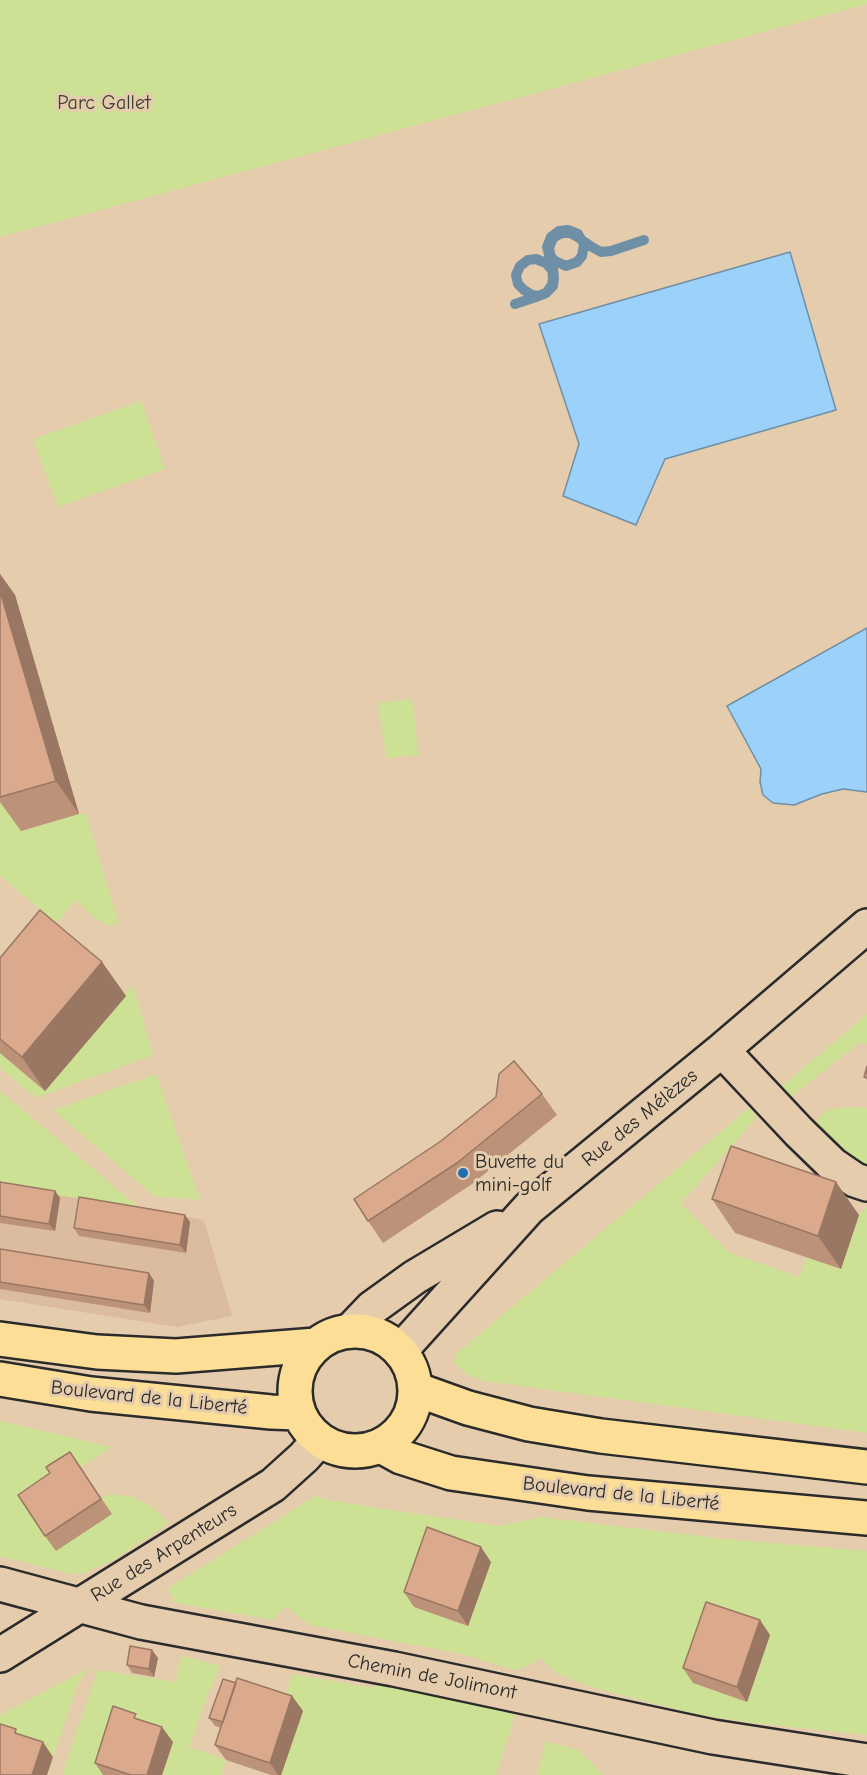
<!DOCTYPE html>
<meta charset="utf-8">
<style>
body{margin:0}
canvas{display:block;background:#e5ccad}
</style>
<canvas width="867" height="1775"></canvas>
<script>
const ctx = document.querySelector('canvas').getContext('2d');
ctx.lineJoin = 'round';
function paint(path, color) { ctx.fillStyle = color; ctx.fill(path, 'evenodd'); }
const shape = rows => new Path2D(rows.map(r => 'M' + r).join(''));
function stroke(path, color, width, dash) { ctx.strokeStyle = color; ctx.lineWidth = width; ctx.lineCap = dash ? 'butt' : 'round'; ctx.setLineDash(dash || []); ctx.stroke(path); }
function write(font, color, halo, rows, align = 'center') {
  ctx.font = font + ' "Comic Neue",sans-serif'; ctx.lineWidth = 6; ctx.setLineDash([]); ctx.textBaseline = 'middle'; ctx.strokeStyle = halo; ctx.fillStyle = color; for (const [text, x, y, turn = 0] of rows) {
    ctx.save(); ctx.translate(x, y); ctx.rotate((+turn || 0) * Math.PI / 180); ctx.textAlign = isNaN(turn) ? turn : align; if (halo) ctx.strokeText(text, 0, 0); ctx.fillText(text, 0, 0); ctx.restore();
  }
}
paint(shape([
 [0,1185,204,1220,232,1316,177,1327,0,1299]
]), '#dbbc9e');
paint(shape([
 [0,0,867,0,867,4,0,237],
 [141,401,165,469,58,507,33,439],
 [412,699,419,755,386,758,378,703],
 [0,797,21,831,79,814,86,814,119,924,108,926,95,918,75,900,57,923,0,876],
 [133,985,153,1055,36,1098,0,1068,0,1053,45,1091],
 [867,1014,867,1044,859,1043,792,1096,774,1093],
 [156,1074,200,1200,154,1196,53,1110],
 [0,1091,141,1209,0,1185],
 [849,1107,867,1108,867,1166,833,1150,814,1127,819,1117,830,1109],
 [749,1108,757,1117,681,1203,728,1252,799,1277,807,1257,841,1269,859,1215,867,1207,867,1433,484,1381,468,1375,454,1363,456,1354],
 [0,1421,112,1447,57,1482,101,1498,110,1494,129,1496,150,1505,169,1523,115,1559,83,1574,70,1574,0,1556],
 [315,1496,333,1501,498,1526,541,1517,725,1539,867,1551,867,1735,753,1723,693,1714,592,1687,556,1673,540,1658,527,1667,514,1670,462,1654,309,1625,286,1606,273,1620,175,1603,168,1588],
 [182,1656,221,1666,208,1694,189,1747,226,1760,221,1775,62,1775,98,1670,178,1682,177,1671],
 [89,1668,78,1684,53,1757,26,1748,0,1747,0,1715],
 [292,1674,374,1688,380,1678,518,1706,496,1775,281,1775,302,1711,282,1705],
 [546,1741,578,1750,604,1775,537,1775]
]), '#cde195');
const water = shape([
 [790,252,836,410,665,459,636,525,563,496,579,444,539,324,790,252],
 [867,628,867,792,843,789,822,794,794,805,773,803,763,795,760,782,761,769,727,706,867,628]
]);
paint(water, '#9cd1fa');
stroke(water, '#6f8fa7', 1.5);
stroke(shape([
 [515,304,536,297,546,293,552,285,553,278,552,270,546,263,536,259,528,260,520,266,516,275,518,284,524,290,532,295,539,296,546,293,553,286,554,278,553,269,547,247,551,237,559,231,568,230,578,234,584,244,582,256,577,262,566,266,555,261,551,257,549,248,553,238,560,234,568,232,576,236,592,247,601,252,611,251,644,240]
]), '#6f8fa7', 10);
const minor = shape([
 [722,1050,799,1132,833,1165,855,1180,867,1184],
 [350,1331,372,1308,415,1277,497,1228],
 [400,1351,529,1208,722,1050,867,926],
 [0,1584,141,1622,394,1669,713,1737,867,1761],
 [0,1655,273,1485,304,1457,319,1440]
]);
const major = shape([
 '295 1391a60 60 0 1 1 120 0a60 60 0 1 1-120 0Z',
 [0,1339,97,1352,176,1356,316,1345],
 [0,1379,91,1394,271,1412,299,1413],
 [415,1389,468,1408,529,1424,601,1436,867,1467],
 [381,1446,401,1457,451,1473,588,1493,867,1518]
]);
stroke(minor, '#2b2b2b', 38);
stroke(major, '#2b2b2b', 38);
stroke(minor, '#e5ccad', 33);
stroke(major, '#fcde96', 33);
paint(shape([
 [0,574,15,595,79,814,21,831,0,802],
 [0,958,102,962,126,996,45,1091,0,1053],
 [542,1094,557,1115,472,1184,383,1243,368,1221],
 [0,1182,55,1191,60,1198,55,1231,0,1223],
 [712,1199,859,1215,841,1269,735,1233],
 [185,1215,190,1222,186,1253,79,1236,74,1228],
 [0,1249,149,1273,154,1281,150,1313,0,1289],
 [80,1467,112,1514,56,1551,45,1536],
 [491,1562,468,1626,414,1607,404,1592],
 [770,1635,747,1702,693,1683,683,1668],
 [158,1658,154,1677,132,1673,127,1665],
 [236,1683,292,1696,303,1711,281,1775,271,1775,226,1760,215,1745,221,1728,215,1726,209,1718],
 [140,1720,173,1742,162,1775,103,1775,95,1763]
]), '#bc9279');
paint(shape([
 [0,574,15,595,79,814,56,781,0,591],
 [102,962,126,996,45,1091,22,1057],
 [836,1182,859,1215,841,1269,818,1236],
 [55,1191,60,1198,55,1231,49,1224],
 [185,1215,190,1222,186,1253,180,1245],
 [149,1273,154,1281,150,1313,144,1305],
 [481,1547,491,1562,468,1626,458,1611],
 [760,1620,770,1635,747,1702,737,1687],
 [152,1650,158,1658,154,1677,149,1669],
 [292,1696,303,1711,281,1775,278,1775,270,1763],
 [162,1727,173,1742,162,1775,147,1775],
 [43,1742,53,1757,47,1775,32,1775]
]), '#997763');
const building = shape([
 [0,591,56,781,0,797,0,591],
 [40,910,102,962,22,1057,0,1039,0,958,40,910],
 [514,1061,542,1094,457,1163,368,1221,354,1199,441,1141,496,1097,499,1074,514,1061],
 [867,1066,867,1078,864,1077,867,1066],
 [731,1146,836,1182,818,1236,712,1199,731,1146],
 [0,1182,55,1191,49,1224,0,1216,0,1182],
 [79,1197,185,1215,180,1245,74,1228,79,1197],
 [0,1249,149,1273,144,1305,0,1282,0,1249],
 [70,1452,101,1499,45,1536,18,1495,50,1473,46,1467,70,1452],
 [427,1527,481,1547,458,1611,404,1592,427,1527],
 [706,1602,760,1620,737,1687,683,1668,706,1602],
 [130,1646,152,1650,149,1669,127,1665,130,1646],
 [237,1678,292,1696,270,1763,215,1745,237,1678],
 [223,1679,236,1683,223,1722,209,1718,223,1679],
 [113,1706,136,1714,134,1718,162,1727,147,1775,131,1775,95,1763,113,1706],
 [0,1724,16,1729,15,1733,43,1742,32,1775,0,1775,0,1724]
]);
paint(building, '#dbaa8d');
stroke(building, '#997763', 1.5);
for (const [x, y, r, color] of [
 [463,1173,6,"#1f6fb2"]
]) { const dot = new Path2D(); dot.arc(x, y, r, 0, 2 * Math.PI); ctx.fillStyle = color; ctx.fill(dot); stroke(dot, '#e5ccad', 2); }
write('20px', '#3b3d36', '#e5ccad', [
 ["Parc Gallet",104,103]
]);
write('20px', '#2b2b2b', '#e5ccad', [
 ["Rue des Mélèzes",640,1118,-39],
 ["Boulevard de la Liberté",149,1398,6],
 ["Boulevard de la Liberté",621,1494,6],
 ["Rue des Arpenteurs",164,1553,-32],
 ["Chemin de Jolimont",432,1677,11]
]);
write('20px', '#2b2b2b', '#e5ccad', [
 ["Buvette du",475,1162],
 ["mini-golf",475,1185]
], 'left');
</script>
